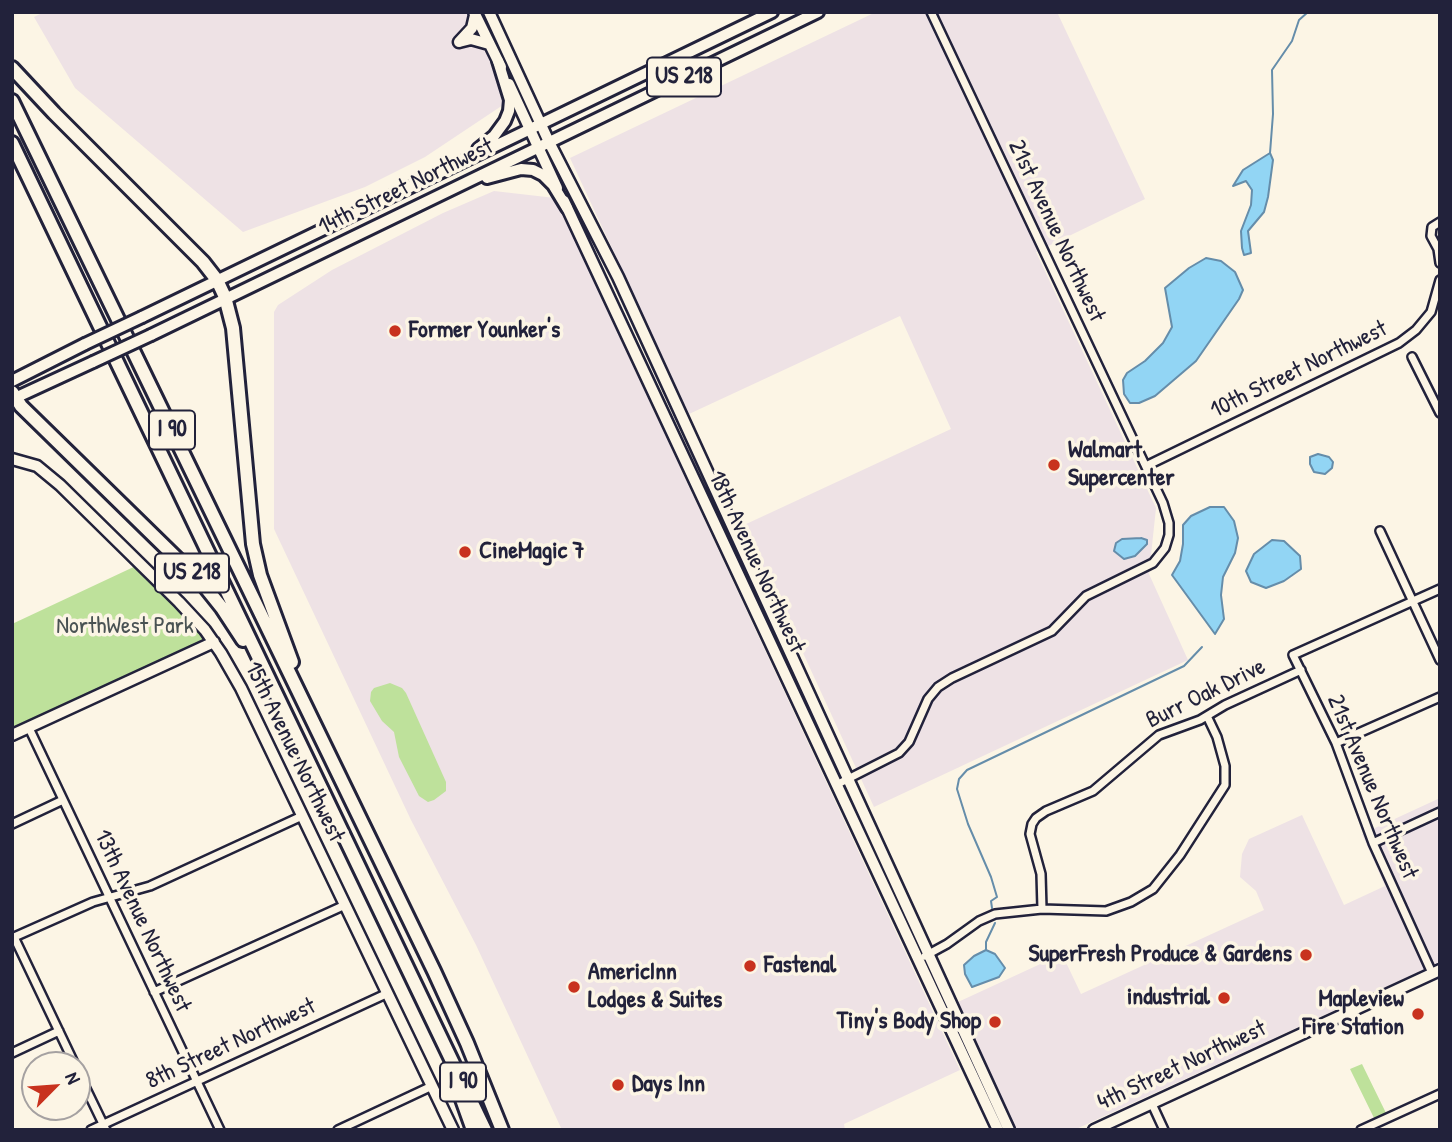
<!DOCTYPE html>
<style>
body{margin:0}
#map{position:relative;width:1452px;height:1142px;overflow:hidden;background:#fcf5e5;font-family:"Patrick Hand",sans-serif}
canvas{display:block}
.frame{position:absolute;inset:0;border:14px solid #22223b;pointer-events:none}
.north{position:absolute;left:21px;top:1051px;width:70px;height:70px;box-sizing:border-box;background:#fcf5e5;border:2px solid #a5a1a1;border-radius:50%;rotate:65deg;font-size:19px;font-weight:700;line-height:28px;text-align:center;color:#22223b}
.north::after{content:'';display:block;margin:auto;width:24px;height:32px;background:#c8321e;clip-path:polygon(50% 0,100% 100%,50% 72%,0 100%)}
</style>
<div id="map">
<canvas width="1452" height="1142"></canvas>
<div class="frame"></div>
<div class="north">N</div>
</div>
<script>
const ctx = document.querySelector('canvas').getContext('2d');
ctx.lineJoin = 'round';
function paint(path, color) { ctx.fillStyle = color; ctx.fill(path, 'evenodd'); }
const shape = rows => new Path2D(rows.map(r => 'M' + r).join(''));
function stroke(path, color, width, dash) { ctx.strokeStyle = color; ctx.lineWidth = width; ctx.lineCap = dash ? 'butt' : 'round'; ctx.setLineDash(dash || []); ctx.stroke(path); }
function write(font, color, halo, rows, align = 'center') {
  ctx.font = font + ' "Patrick Hand",sans-serif'; ctx.lineWidth = 7; ctx.setLineDash([]); ctx.textBaseline = 'middle'; ctx.strokeStyle = halo; ctx.fillStyle = color; for (const [text, x, y, turn = 0] of rows) {
    ctx.save(); ctx.translate(x, y); ctx.rotate((+turn || 0) * Math.PI / 180); ctx.textAlign = isNaN(turn) ? turn : align; if (halo) ctx.strokeText(text, 0, 0); ctx.fillText(text, 0, 0); ctx.restore();
  }
}
paint(shape([
 [44,12,468,12,493,66,503,105,425,157,365,187,243,232,75,88,34,17],
 [876,12,1057,12,1145,199,1036,252,1156,508,1149,574,1188,660,874,807,744,525,951,429,900,316,689,414,570,158],
 [494,191,555,198,960,1070,844,1124,845,1130,562,1130,476,945,411,820,274,529,274,312,278,305,332,270,443,213],
 [1440,798,1440,962,1074,1130,1016,1130,958,1002,1062,954,1081,994,1264,910,1256,891,1240,877,1242,854,1249,839,1302,815,1344,905,1385,886,1362,834]
]), '#eee2e5');
paint(shape([
 [140,564,214,642,12,733,12,624],
 [390,683,402,688,406,693,446,782,446,791,434,800,428,802,419,796,399,757,394,732,382,721,370,701,371,692,374,688],
 [1362,1064,1386,1113,1374,1118,1350,1069]
]), '#bee19b');
const water = shape([
 [1270,153,1273,160,1268,197,1264,212,1248,231,1251,253,1244,255,1242,248,1241,231,1251,205,1252,190,1246,181,1233,186,1243,170,1270,153],
 [1206,258,1221,261,1235,272,1243,290,1239,299,1196,361,1155,396,1139,403,1130,403,1124,394,1123,380,1127,373,1145,361,1163,343,1172,327,1165,288,1189,268,1206,258],
 [1318,454,1329,457,1333,462,1332,468,1325,474,1314,472,1310,464,1310,457,1318,454],
 [1210,507,1224,507,1234,521,1238,538,1235,553,1223,577,1221,595,1224,619,1215,634,1172,575,1180,561,1183,544,1183,525,1191,516,1210,507],
 [1141,538,1147,540,1147,544,1135,556,1124,559,1114,551,1116,543,1122,539,1141,538],
 [1272,540,1284,541,1300,556,1301,569,1284,581,1266,588,1251,582,1246,571,1254,554,1272,540],
 [986,950,995,954,1005,968,999,977,972,987,965,974,964,965,974,956,986,950]
]);
paint(water, '#92d5f4');
stroke(water, '#658daa', 2);
stroke(shape([
 [1270,153,1273,114,1272,70,1292,41,1299,20,1308,12],
 [992,908,991,901,997,897,991,877,968,824,957,789,959,779,967,770,1184,666,1202,647],
 [986,950,986,942,995,923]
]), '#658daa', 2);
const street = shape([
 [1440,222,1432,227,1431,236,1438,249,1440,263],
 [1412,357,1440,413],
 [1146,466,1399,343,1416,330,1431,312,1440,280],
 [1380,531,1440,660],
 [29,728,220,1130],
 [1336,743,1440,697],
 [836,785,899,753,909,742,928,699,938,687,952,678,1052,631,1086,596,1153,563,1165,548,1169,535,1169,523,1163,503,931,12],
 [12,824,63,800],
 [1373,843,1440,812],
 [1042,909,1041,874,1030,834,1032,824,1036,818,1046,811,1093,791,1159,735,1200,720,1225,705,1301,670],
 [14,937,75,1065],
 [12,938,93,902,150,886,302,816],
 [925,956,947,944,979,921,995,914,1042,909,1106,911,1131,902,1153,889,1180,855,1225,785,1225,766,1217,737,1207,716],
 [1432,973,1373,843,1336,743,1293,655,1440,589],
 [154,992,345,905],
 [12,1053,59,1031],
 [77,1070,106,1130],
 [1152,1104,1164,1130],
 [91,1130,388,993],
 [338,1130,432,1086],
 [1361,1130,1440,1094]
]);
const secondary = shape([
 [474,12,501,67],
 [489,12,549,142,618,277,1009,1130],
 [459,42,472,28,475,15],
 [459,42,471,39,489,44],
 [509,84,557,188],
 [564,201,998,1130],
 [12,459,37,466,60,485,179,602,205,630,221,653,241,688,453,1130],
 [12,735,214,642],
 [1094,1130,1440,970]
]);
const primary = shape([
 [478,149,494,136,505,121,509,111,510,100,498,61],
 [487,178,521,169,533,170,543,175,553,185,567,208],
 [142,317,772,12],
 [151,335,818,12],
 [12,381,85,344],
 [15,398,93,362]
]);
const highway = shape([
 [12,68,54,113,203,262,217,280,225,297,233,328,253,544,260,575,292,662],
 [12,101,434,971,467,1043,502,1130],
 [12,143,485,1130],
 [12,392,21,406,202,583,222,608,243,640],
 [458,1088,473,1130]
]);
stroke(street, '#22223b', 12);
stroke(secondary, '#22223b', 15);
stroke(primary, '#22223b', 16);
stroke(highway, '#22223b', 18);
stroke(street, '#fcf5e5', 7);
stroke(secondary, '#fcf5e5', 10);
stroke(primary, '#fcf5e5', 10);
stroke(highway, '#fcf5e5', 12);
const primaryBridge = shape([
 [85,344,142,317],
 [93,362,151,335]
]);
stroke(primaryBridge, '#22223b', 16, []);
stroke(primaryBridge, '#fcf5e5', 10);
for (const [x, y, r, color] of [
 [395,331,7,"#c8321e"],
 [1054,465,7,"#c8321e"],
 [465,552,7,"#c8321e"],
 [1306,955,7,"#c8321e"],
 [750,966,7,"#c8321e"],
 [574,987,7,"#c8321e"],
 [1224,998,7,"#c8321e"],
 [1418,1014,7,"#c8321e"],
 [995,1022,7,"#c8321e"],
 [618,1085,7,"#c8321e"]
]) { const dot = new Path2D(); dot.arc(x, y, r, 0, 2 * Math.PI); ctx.fillStyle = color; ctx.fill(dot); stroke(dot, '#fcf5e5', 2.5); }
for (const [x, y, w] of [
 [684,77,74],
 [172,430,46],
 [192,573,74],
 [463,1082,46]
]) { const box = new Path2D(); box.roundRect(x - w / 2, y - 19.5, w, 39, 5); ctx.fillStyle = '#fcf5e5'; ctx.fill(box); stroke(box, '#22223b', 2); }
write('bold 23px', '#22223b', null, [
 ["US 218",684,77],
 ["I 90",172,430],
 ["US 218",192,573],
 ["I 90",463,1082]
]);
write('24px', '#22223b', '#fcf5e5', [
 ["14th Street Northwest",406,187,-26],
 ["21st Avenue Northwest",1056,231,65],
 ["10th Street Northwest",1299,370,-26],
 ["18th Avenue Northwest",756,562,65],
 ["Burr Oak Drive",1206,694,-26],
 ["15th Avenue Northwest",294,752,64],
 ["21st Avenue Northwest",1372,787,67],
 ["13th Avenue Northwest",142,921,65],
 ["8th Street Northwest",231,1044,-25],
 ["4th Street Northwest",1182,1066,-25]
]);
write('bold 24px', '#22223b', '#fcf5e5', [
 ["Former Younker's",409,331],
 ["Walmart",1068,451],
 ["Supercenter",1068,479],
 ["CineMagic 7",479,552],
 ["SuperFresh Produce & Gardens",1292,955,"right"],
 ["Fastenal",764,966],
 ["AmericInn",588,973],
 ["Lodges & Suites",588,1001],
 ["industrial",1210,998,"right"],
 ["Mapleview",1404,1000,"right"],
 ["Fire Station",1404,1028,"right"],
 ["Tiny's Body Shop",981,1022,"right"],
 ["Days Inn",632,1085]
], 'left');
write('24px', '#495253', '#fcf5e5', [
 ["NorthWest Park",125,627]
]);
</script>
